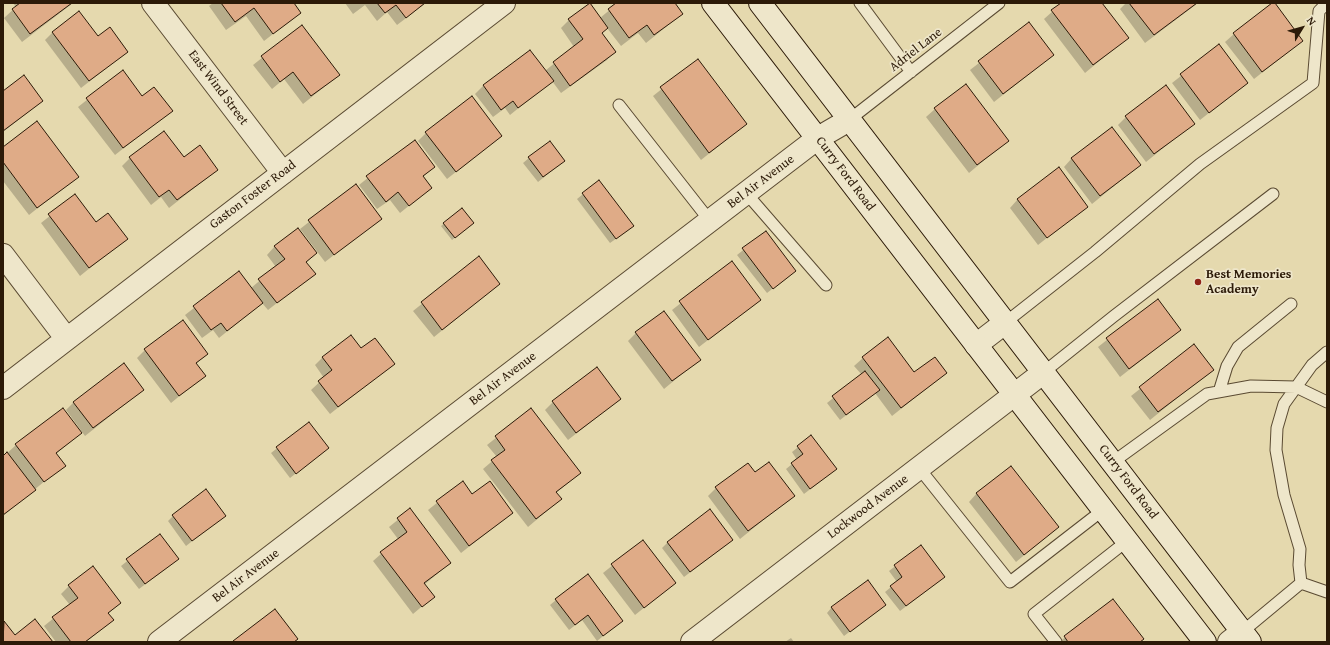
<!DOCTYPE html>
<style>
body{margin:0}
#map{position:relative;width:1330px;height:645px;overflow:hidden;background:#e5d9ae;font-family:"Gentium Book Plus",serif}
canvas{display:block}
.frame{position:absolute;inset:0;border:4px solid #2c1a08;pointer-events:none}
.north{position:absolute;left:1282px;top:8px;width:40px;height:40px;-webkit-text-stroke:3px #eee6ca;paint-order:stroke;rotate:53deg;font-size:11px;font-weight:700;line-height:16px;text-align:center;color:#2c1a08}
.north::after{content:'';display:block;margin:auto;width:14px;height:18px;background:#2c1a08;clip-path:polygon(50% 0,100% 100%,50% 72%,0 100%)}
</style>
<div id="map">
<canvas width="1330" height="645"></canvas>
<div class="frame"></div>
<div class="north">N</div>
</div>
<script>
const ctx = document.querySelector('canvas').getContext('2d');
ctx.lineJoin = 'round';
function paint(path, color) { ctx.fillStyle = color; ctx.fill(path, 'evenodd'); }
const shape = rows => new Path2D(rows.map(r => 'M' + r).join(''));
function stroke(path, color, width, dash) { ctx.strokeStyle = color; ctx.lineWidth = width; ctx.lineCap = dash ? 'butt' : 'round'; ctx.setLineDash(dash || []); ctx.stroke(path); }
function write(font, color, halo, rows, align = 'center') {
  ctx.font = font + ' "Gentium Book Plus",serif'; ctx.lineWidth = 3.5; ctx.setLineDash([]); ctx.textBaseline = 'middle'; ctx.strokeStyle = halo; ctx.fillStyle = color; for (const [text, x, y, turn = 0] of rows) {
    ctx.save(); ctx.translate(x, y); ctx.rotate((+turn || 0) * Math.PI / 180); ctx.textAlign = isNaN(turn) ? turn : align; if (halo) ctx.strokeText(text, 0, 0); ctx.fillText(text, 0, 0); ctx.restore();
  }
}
paint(shape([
 [13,3,73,3,22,42,4,18,16,7],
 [213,3,293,3,300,13,264,41,246,16,226,30,209,6],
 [345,3,426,3,397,25,387,12,377,21,365,5,353,14],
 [618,3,674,3,682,14,646,43,638,33,621,46,607,28,601,33,615,51,607,60,561,93,552,81,510,115,505,108,493,117,475,94,483,86,530,51,545,71,574,47,561,28,569,20,600,18],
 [1062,3,1101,3,1127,38,1085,73,1044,19],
 [1126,3,1198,3,1145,43,1120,9],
 [1029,24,1053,55,994,102,970,70],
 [302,26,339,75,303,104,284,79,272,89,253,65],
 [53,32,98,38,127,52,81,88,45,40],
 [1234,34,1302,41,1254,79,1225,42],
 [1219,46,1247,83,1200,120,1172,83],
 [698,60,746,124,701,160,653,96],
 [122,72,142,97,171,111,115,155,78,107],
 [3,92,42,101,3,132],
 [935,109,1007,141,969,173,926,117],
 [1126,117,1194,123,1146,162,1118,125],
 [426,133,501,136,447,179,418,141],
 [414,141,434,167,423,177,431,188,400,213,390,200,377,209,359,185],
 [3,148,78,176,29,215,3,181],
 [130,158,184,159,217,170,169,208,161,197,151,205,122,166],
 [529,158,564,161,538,182,523,163],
 [1072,158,1140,165,1092,204,1064,167],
 [599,181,627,231,610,243,577,199],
 [355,186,380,219,325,262,300,229],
 [75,196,96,223,126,239,80,276,41,223],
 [1018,199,1087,206,1038,245,1010,208],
 [462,209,473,223,452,240,441,226],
 [766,232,795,271,767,293,737,255],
 [275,246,316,253,306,263,314,274,268,310,262,303,219,338,213,330,202,338,185,315,239,273,251,288,276,267,267,255],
 [479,258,499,284,434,337,413,311],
 [732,263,760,300,699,347,672,310],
 [1157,300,1180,330,1120,377,1098,347],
 [636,333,700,359,664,389,628,341],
 [1194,346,1212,370,1150,420,1131,396],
 [145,350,207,354,196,364,204,376,171,403,137,358],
 [361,350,393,364,330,414,311,390,324,378,315,365,323,357],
 [863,358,914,374,946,373,892,416,875,393,840,420,827,403,862,375,854,366],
 [143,390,85,436,66,410,74,402],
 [620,399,568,440,545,410,553,402],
 [531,410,580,473,556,493,561,499,528,527,483,469,497,457,487,445],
 [309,423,328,448,290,478,271,453],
 [80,433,56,454,64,465,3,516,3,457,16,445],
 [811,437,836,469,804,494,786,469,797,460,792,452],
 [755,473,793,496,740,539,708,496,716,488],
 [462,483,472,496,512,513,461,553,428,510],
 [977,493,1058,527,1016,562,969,502],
 [410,510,450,563,424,585,433,597,413,614,373,561,398,539,389,527],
 [173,516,224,516,186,546,168,521],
 [160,535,172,564,139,589,121,566],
 [643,541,675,583,635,615,603,573],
 [668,542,726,545,684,577,662,548],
 [920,547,938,582,900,611,885,592,897,582,889,571],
 [69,586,120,603,108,614,113,620,86,642,56,642,44,626,70,605,61,594],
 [556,600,622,621,597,641,582,620,569,630,550,605],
 [1113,600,1140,642,1060,642,1065,637],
 [885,605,844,636,827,613,832,607],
 [4,622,14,636,51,642,3,642],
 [791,638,794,642,785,642]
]), '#0003');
const building = shape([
 [20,3,72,3,30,34,12,9,20,3],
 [221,3,294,3,301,13,273,34,254,8,235,22,221,3],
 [377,3,425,3,406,18,396,5,385,13,377,3],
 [590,3,608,28,602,33,616,52,570,86,553,62,583,39,568,19,590,3],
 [616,3,675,3,683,14,654,35,647,25,629,38,608,9,616,3],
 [1061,3,1102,3,1129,38,1093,65,1051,10,1061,3],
 [1129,3,1197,3,1154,35,1129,3],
 [1272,3,1275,3,1303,41,1262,72,1233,33,1272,3],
 [79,11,98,36,110,27,128,52,89,81,52,32,79,11],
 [1029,22,1054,55,1003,94,978,61,1029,22],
 [302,25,340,75,311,96,293,72,280,82,261,56,302,25],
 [1219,44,1248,83,1209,113,1180,74,1219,44],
 [530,50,554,81,518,108,513,101,501,110,483,85,530,50],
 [698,59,747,124,709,153,660,87,698,59],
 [123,70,142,96,154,87,173,111,123,148,86,98,123,70],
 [24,75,43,101,3,131,3,91,24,75],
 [966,84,1009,141,977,165,934,108,966,84],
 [1166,85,1195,124,1154,154,1125,116,1166,85],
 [472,96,502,136,456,172,425,132,472,96],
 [37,121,79,177,37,208,3,162,3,147,37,121],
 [1112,127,1141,165,1100,196,1071,158,1112,127],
 [164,131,184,157,200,145,218,170,177,200,169,190,159,197,129,157,164,131],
 [415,140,435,167,423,176,432,188,409,206,398,192,386,202,366,176,415,140],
 [550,141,565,161,543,177,528,157,550,141],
 [1059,167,1088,207,1047,238,1017,199,1059,167],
 [599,180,634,226,616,239,582,193,599,180],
 [356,184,382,219,334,255,308,220,356,184],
 [75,194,96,222,108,213,128,239,89,268,48,214,75,194],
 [462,208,474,223,455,238,443,223,462,208],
 [298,228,317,253,306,262,316,274,277,303,258,279,285,259,274,246,298,228],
 [766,231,796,271,773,289,742,248,766,231],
 [479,256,500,284,442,330,421,302,479,256],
 [732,261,761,300,708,340,679,301,732,261],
 [239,271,263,303,227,331,221,323,211,330,193,306,239,271],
 [1158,299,1181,330,1129,369,1106,338,1158,299],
 [664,311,701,360,672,381,635,332,664,311],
 [183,320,208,354,196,363,206,376,179,396,144,349,183,320],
 [351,335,361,348,375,338,395,364,338,407,318,381,332,370,322,357,351,335],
 [888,337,914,372,935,357,947,373,901,408,862,357,888,337],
 [1194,344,1214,370,1158,412,1139,387,1194,344],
 [124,363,144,390,93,428,73,402,124,363],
 [597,367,621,399,576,433,552,401,597,367],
 [865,371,880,390,846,415,832,396,865,371],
 [63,408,82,433,56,453,66,466,44,482,15,444,63,408],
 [531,408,581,473,556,492,562,499,536,519,491,460,505,450,495,436,531,408],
 [309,422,329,448,296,474,276,447,309,422],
 [811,435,837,469,810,489,791,463,803,454,797,446,811,435],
 [7,452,36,490,3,515,3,456,7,452],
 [769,462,795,496,748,531,715,487,748,463,755,472,769,462],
 [1011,466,1059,527,1024,555,976,493,1011,466],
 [463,481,472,494,490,481,513,513,469,546,436,501,463,481],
 [206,489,226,516,192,541,172,515,206,489],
 [410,508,451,563,424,583,435,597,422,607,380,552,407,532,397,518,410,508],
 [710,509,733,540,690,572,667,542,710,509],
 [160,534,179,559,145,584,126,559,160,534],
 [643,540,676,583,644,608,611,564,643,540],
 [921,545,945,577,906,606,890,586,902,577,894,565,921,545],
 [93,566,121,603,108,613,114,620,85,642,71,642,52,617,78,598,68,585,93,566],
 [588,574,623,621,603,636,588,615,575,625,555,599,588,574],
 [868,580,886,605,850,632,831,607,868,580],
 [1113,599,1144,639,1140,642,1068,642,1064,636,1113,599],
 [275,609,298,639,294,642,233,642,233,641,275,609],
 [35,619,53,642,3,642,4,621,15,635,35,619]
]);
paint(building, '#dfab87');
stroke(building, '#2c1a08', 1);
const service = shape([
 [860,3,911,72],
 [619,105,710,221],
 [849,120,999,3],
 [746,193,826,285],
 [1006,322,1095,252,1200,164,1313,83,1319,11,1327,3],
 [1044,372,1114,316,1273,194],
 [1219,392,1227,366,1238,347,1291,304],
 [1113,462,1207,394,1251,386,1296,387,1327,402],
 [919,468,1010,582,1103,510],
 [1301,583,1299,565,1300,549,1284,495,1276,450,1277,428,1284,404,1312,365,1327,352],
 [1301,583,1327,592],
 [1242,632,1301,583],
 [1056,642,1034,614,1127,541]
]);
const minor = shape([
 [153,3,283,173],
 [3,255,66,338],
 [976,345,1006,322],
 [3,388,504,3],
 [159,642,818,138,849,120],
 [692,642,1044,372],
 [1229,642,1242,632]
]);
const secondary = shape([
 [713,3,1205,642],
 [760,3,1250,642]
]);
stroke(service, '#5a4a32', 13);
stroke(minor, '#5a4a32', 24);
stroke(secondary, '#2c1a08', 24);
stroke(service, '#eee6ca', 11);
stroke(minor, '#eee6ca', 22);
stroke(secondary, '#eee6ca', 22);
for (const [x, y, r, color] of [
 [1198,282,4,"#8f2418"]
]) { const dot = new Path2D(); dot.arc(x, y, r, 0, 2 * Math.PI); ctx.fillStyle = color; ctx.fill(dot); stroke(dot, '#eee6ca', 1.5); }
write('13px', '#2c1a08', '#eee6ca', [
 ["Adriel Lane",916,50,-38],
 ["East Wind Street",218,88,53],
 ["Curry Ford Road",845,174,53],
 ["Bel Air Avenue",761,182,-37],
 ["Gaston Foster Road",253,195,-37],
 ["Bel Air Avenue",503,379,-37],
 ["Curry Ford Road",1128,482,53],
 ["Lockwood Avenue",868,507,-37],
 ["Bel Air Avenue",246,576,-37]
]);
write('bold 13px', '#2c1a08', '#eee6ca', [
 ["Best Memories",1206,275],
 ["Academy",1206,290]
], 'left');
</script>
